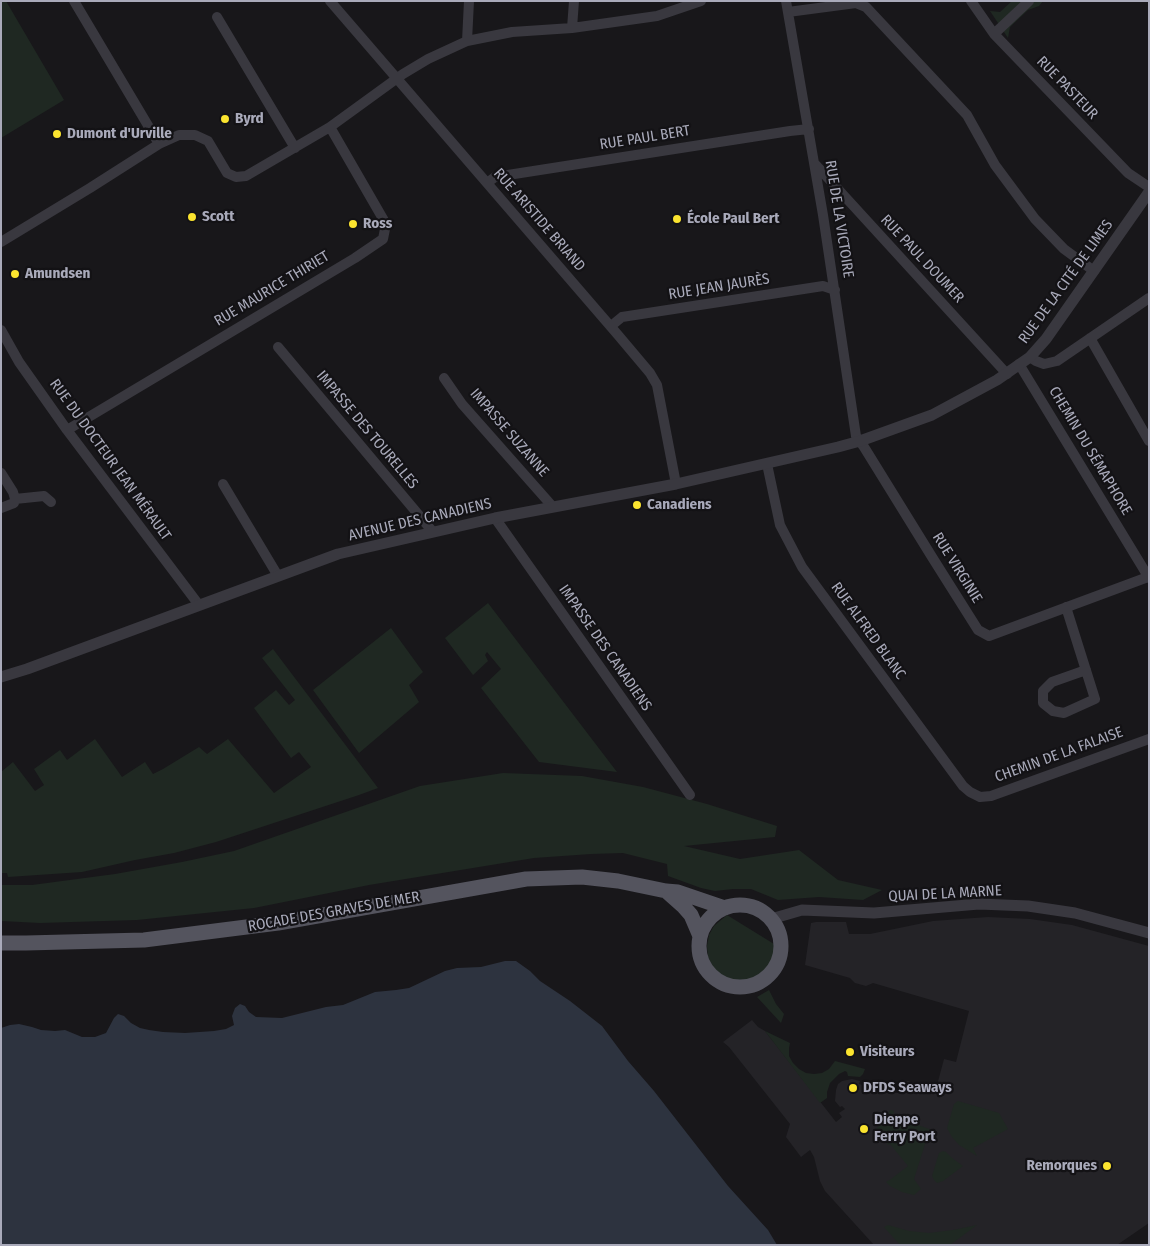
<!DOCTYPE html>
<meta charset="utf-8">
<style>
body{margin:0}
#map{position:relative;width:1150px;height:1246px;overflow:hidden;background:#18171a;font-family:"Fira Sans Condensed",sans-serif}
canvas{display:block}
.frame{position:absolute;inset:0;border:2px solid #a9aaba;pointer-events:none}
</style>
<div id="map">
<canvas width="1150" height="1246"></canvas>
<div class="frame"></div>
</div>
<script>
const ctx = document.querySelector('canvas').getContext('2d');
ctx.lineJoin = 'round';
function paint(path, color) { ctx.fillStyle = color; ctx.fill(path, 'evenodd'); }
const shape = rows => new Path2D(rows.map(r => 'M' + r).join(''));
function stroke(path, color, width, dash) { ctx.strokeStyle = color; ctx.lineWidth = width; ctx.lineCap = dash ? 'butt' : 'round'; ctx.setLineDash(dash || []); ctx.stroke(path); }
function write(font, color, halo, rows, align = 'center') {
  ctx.font = font + ' "Fira Sans Condensed",sans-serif'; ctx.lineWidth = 4.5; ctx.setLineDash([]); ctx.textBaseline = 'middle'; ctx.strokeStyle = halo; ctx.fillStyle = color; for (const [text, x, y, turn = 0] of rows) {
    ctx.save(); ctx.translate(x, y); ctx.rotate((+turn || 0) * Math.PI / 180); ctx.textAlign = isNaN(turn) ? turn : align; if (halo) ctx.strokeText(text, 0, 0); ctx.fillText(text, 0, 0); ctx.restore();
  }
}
paint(shape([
 [988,917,1030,919,1072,925,1149,946,1149,1223,1117,1245,874,1245,825,1191,820,1181,814,1157,810,1150,801,1157,786,1137,790,1124,729,1047,723,1042,752,1020,758,1027,765,1031,836,1122,842,1117,839,1113,845,1109,842,1106,840,1107,835,1101,836,1090,838,1084,842,1081,852,1079,860,1081,859,1084,863,1085,865,1080,873,1083,871,1088,882,1090,883,1087,890,1089,889,1092,898,1093,904,1080,936,1089,944,1059,956,1062,969,1011,873,983,866,986,855,983,850,978,805,965,811,923,816,922,846,922,849,934,870,934,933,921]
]), '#242327');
paint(shape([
 [1,1,6,1,64,100,1,138],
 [1012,1,1043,1,1039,6,1028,10,1010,27,1008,38,990,11,1000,12],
 [488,603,617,772,539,762,481,688,501,669,487,652,485,655,488,661,473,675,445,638],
 [391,628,423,672,409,685,419,702,359,753,313,690],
 [273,649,378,788,359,795,216,842,174,853,135,860,82,872,8,877,7,873,1,873,1,772,13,762,35,791,44,785,34,769,60,750,67,760,95,739,122,777,145,762,153,774,163,769,199,747,207,754,228,739,274,793,311,767,299,752,291,758,254,708,276,690,289,705,295,700,262,658],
 [503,773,582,776,643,787,707,804,777,826,775,837,684,846,740,859,799,850,838,880,882,890,863,900,819,897,778,900,751,889,733,889,715,891,701,888,668,876,667,864,623,853,591,854,534,858,369,885,254,908,137,920,40,923,1,921,1,885,32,885,115,874,182,862,234,851,420,786],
 [727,915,774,944,774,953,770,964,763,973,753,979,742,981,731,980,721,975,713,967,708,957,707,946,709,935,714,926],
 [769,990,776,1004,784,1014,781,1023,757,997],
 [765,1031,790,1043,789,1048,789,1056,793,1063,799,1069,806,1073,814,1074,822,1073,829,1069,835,1061,865,1069,863,1074,860,1077,848,1076,847,1072,845,1071,839,1074,830,1083,827,1092,827,1098,820,1103],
 [958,1101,999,1113,1008,1129,973,1148,977,1156,959,1145,952,1137,947,1128,954,1104],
 [890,1110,894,1111,893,1115,918,1122,918,1125,932,1130,926,1141,914,1179,921,1189,914,1195,902,1192,890,1186,886,1182,891,1179,908,1166,890,1144,888,1145,876,1129,885,1120],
 [943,1151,946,1152,952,1158,963,1166,943,1181,937,1183,934,1180,932,1176,939,1153],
 [888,1225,909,1231,929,1233,953,1230,977,1225,950,1245,900,1245,884,1227]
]), '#1f2822');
paint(shape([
 [505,961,516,961,530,971,540,981,570,1001,602,1026,628,1061,654,1091,728,1186,768,1230,777,1245,1,1245,1,1028,10,1025,19,1024,32,1027,41,1030,55,1031,65,1030,82,1037,95,1037,106,1033,114,1018,118,1014,124,1016,131,1023,140,1028,149,1030,163,1032,185,1033,214,1031,226,1029,234,1025,232,1016,235,1008,240,1004,245,1006,249,1012,256,1017,282,1018,326,1007,343,1005,375,992,396,990,409,988,445,971,457,968,481,967]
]), '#2d333f');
stroke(shape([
 [74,1,159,144],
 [330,1,618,335,650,373,657,385,676,484],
 [786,1,823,215,856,436,864,447,932,557,978,630,989,636,1148,577],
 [971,1,994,34,1128,173,1149,187],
 [788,12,856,3,866,7,967,115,995,165,1035,219,1064,249,1094,271],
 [217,17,295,148],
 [572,28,574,1],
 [994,34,1029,1],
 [467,41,469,1],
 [816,165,1007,374],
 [487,183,495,177,790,131,809,129],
 [1,242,90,188,159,144,179,135,195,135,208,141,227,173,236,177,246,176,330,127,403,74,428,59,467,41,512,32,572,28,657,16,701,1],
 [611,326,622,317,823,286,835,290],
 [1,330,19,362,67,430,199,605],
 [1090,338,1149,441],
 [278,347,433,532],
 [1030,357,1036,361,1044,364,1057,361,1149,298],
 [1019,364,1149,578],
 [444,378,462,404,553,507],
 [67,430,355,258,383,239,386,224,330,127],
 [767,464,780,525,802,567,963,786,970,792,980,797,991,796,1149,739],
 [1,473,13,492,15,499,14,503,1,508],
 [223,484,278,576],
 [15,499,44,496,51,502],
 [495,518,690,795],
 [1066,607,1095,699,1064,713,1053,711,1043,703,1043,691,1052,682,1086,670]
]), '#39383f', 10);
stroke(shape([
 [1,677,27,669,338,554,495,518,676,484,838,447,860,441,932,415,997,380,1030,357,1046,339,1149,192],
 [771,919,802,910,874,913,979,904,1028,906,1075,913,1149,933]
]), '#39383f', 11);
stroke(shape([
 [666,891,684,907,691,915,700,936],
 '699 946a41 41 0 1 1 82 0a41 41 0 1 1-82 0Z',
 [1,943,26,943,144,940,278,923,526,879,582,877,618,881,666,891,678,892,725,908]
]), '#54545e', 15);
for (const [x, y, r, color] of [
 [225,119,5,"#fbe42f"],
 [57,134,5,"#fbe42f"],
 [192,217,5,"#fbe42f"],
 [677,219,5,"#fbe42f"],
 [353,224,5,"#fbe42f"],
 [15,274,5,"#fbe42f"],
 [637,505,5,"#fbe42f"],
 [850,1052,5,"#fbe42f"],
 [853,1088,5,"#fbe42f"],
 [864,1129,5,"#fbe42f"],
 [1107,1166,5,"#fbe42f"]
]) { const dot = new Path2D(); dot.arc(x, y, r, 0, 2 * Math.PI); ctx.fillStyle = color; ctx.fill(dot); stroke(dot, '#131215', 2); }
write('15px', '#a9aaba', '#131215', [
 ["RUE PASTEUR",1067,88,46],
 ["RUE PAUL BERT",645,138,-9],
 ["RUE DE LA VICTOIRE",839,219,81],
 ["RUE ARISTIDE BRIAND",539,220,49],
 ["RUE PAUL DOUMER",922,259,47],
 ["RUE DE LA CITÉ DE LIMES",1066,282,-54],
 ["RUE JEAN JAURÈS",719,287,-9],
 ["RUE MAURICE THIRIET",272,289,-31],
 ["IMPASSE DES TOURELLES",367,430,50],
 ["IMPASSE SUZANNE",509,433,49],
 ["CHEMIN DU SÉMAPHORE",1090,451,59],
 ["RUE DU DOCTEUR JEAN MÉRAULT",110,460,54],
 ["AVENUE DES CANADIENS",420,520,-13],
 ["RUE VIRGINIE",957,568,58],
 ["RUE ALFRED BLANC",868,631,54],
 ["IMPASSE DES CANADIENS",605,648,55],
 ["CHEMIN DE LA FALAISE",1059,755,-20],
 ["QUAI DE LA MARNE",945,894,-3],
 ["ROCADE DES GRAVES DE MER",334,912,-10]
]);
write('bold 15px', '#a9aaba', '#131215', [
 ["Byrd",235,119],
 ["Dumont d'Urville",67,134],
 ["Scott",202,217],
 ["École Paul Bert",687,219],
 ["Ross",363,224],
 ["Amundsen",25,274],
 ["Canadiens",647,505],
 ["Visiteurs",860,1052],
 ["DFDS Seaways",863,1088],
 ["Dieppe",874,1120],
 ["Ferry Port",874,1137],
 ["Remorques",1097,1166,"right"]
], 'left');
</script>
